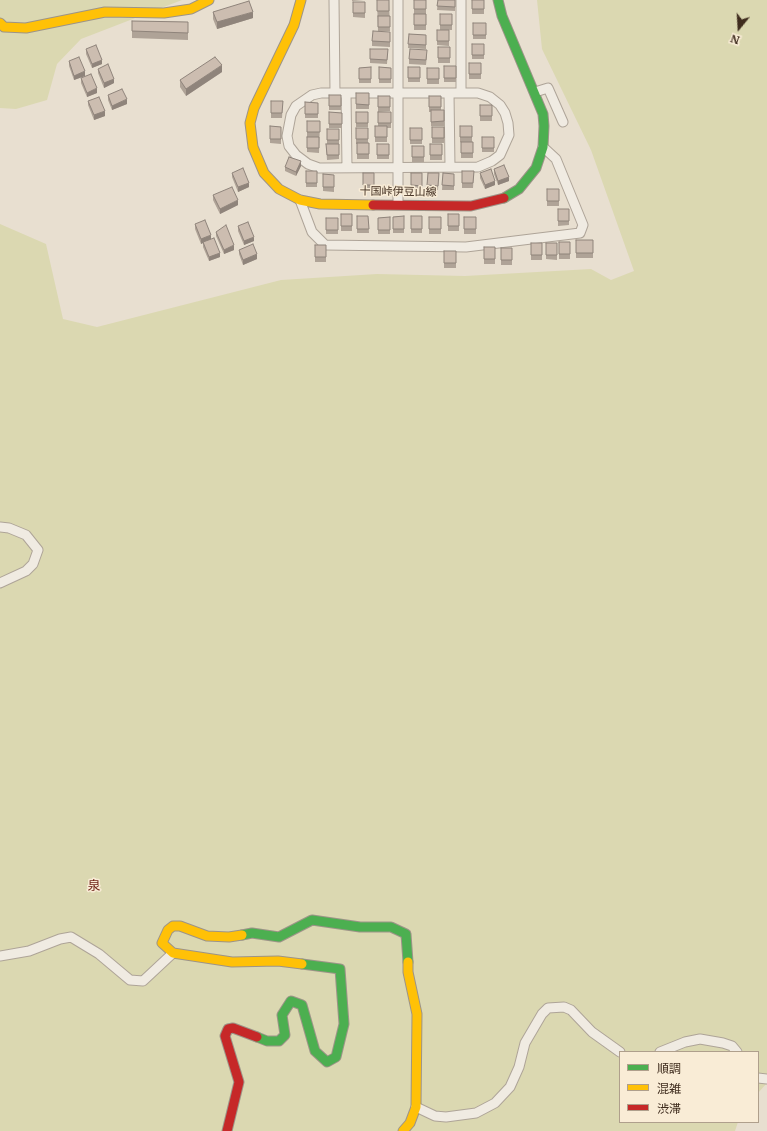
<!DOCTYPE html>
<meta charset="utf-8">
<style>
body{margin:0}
#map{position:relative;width:767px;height:1131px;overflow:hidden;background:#e8dfd0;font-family:Merriweather,"Noto Sans JP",serif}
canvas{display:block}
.legend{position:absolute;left:619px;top:1051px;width:140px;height:72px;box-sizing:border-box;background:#f9ecd6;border:1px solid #af9f8c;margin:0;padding:5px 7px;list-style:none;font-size:12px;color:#3f2c1e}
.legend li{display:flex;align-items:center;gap:8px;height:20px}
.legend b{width:20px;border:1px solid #af9f8c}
.north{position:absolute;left:719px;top:8px;width:40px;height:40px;-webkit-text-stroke:3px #f9ecd6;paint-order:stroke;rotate:198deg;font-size:11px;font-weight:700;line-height:16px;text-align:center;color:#3f2c1e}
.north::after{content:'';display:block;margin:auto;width:14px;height:18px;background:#3f2c1e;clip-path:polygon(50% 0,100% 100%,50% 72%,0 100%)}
</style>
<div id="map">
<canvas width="767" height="1131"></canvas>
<ul class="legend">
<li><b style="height:5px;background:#4caf50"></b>順調</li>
<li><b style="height:5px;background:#ffc107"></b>混雑</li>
<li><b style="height:5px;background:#c62828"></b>渋滞</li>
</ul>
<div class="north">N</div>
</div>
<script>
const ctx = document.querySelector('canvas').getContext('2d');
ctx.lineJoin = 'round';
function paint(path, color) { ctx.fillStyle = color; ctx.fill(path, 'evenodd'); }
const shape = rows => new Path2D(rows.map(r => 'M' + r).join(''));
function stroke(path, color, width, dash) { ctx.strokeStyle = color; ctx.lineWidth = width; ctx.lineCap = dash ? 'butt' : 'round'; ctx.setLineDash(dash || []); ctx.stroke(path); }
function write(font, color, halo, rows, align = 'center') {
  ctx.font = font + ' Merriweather,"Noto Sans JP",serif'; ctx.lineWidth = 3; ctx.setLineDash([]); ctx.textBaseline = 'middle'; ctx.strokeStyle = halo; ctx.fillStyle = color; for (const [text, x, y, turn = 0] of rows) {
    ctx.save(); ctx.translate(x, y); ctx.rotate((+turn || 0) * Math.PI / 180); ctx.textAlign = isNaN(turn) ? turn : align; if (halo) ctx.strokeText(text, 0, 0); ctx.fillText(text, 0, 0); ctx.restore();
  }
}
paint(shape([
 [0,0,182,0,81,39,57,64,47,100,16,109,0,108],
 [537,0,767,0,767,1083,758,1093,758,1052,620,1052,620,1122,738,1122,735,1131,0,1131,0,224,46,244,63,319,97,327,281,280,377,274,465,276,591,269,611,280,634,271,591,150,542,49]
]), '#dbd8b1');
const street = shape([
 [334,0,335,93],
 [398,0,398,204],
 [461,0,461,93],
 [535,92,548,88,563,122],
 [321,93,478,93,490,97,500,105,505,113,508,123,509,135,500,155,492,161,478,167,319,168,308,164,296,155,289,146,287,136,291,115,296,106,312,95,321,93],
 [346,93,347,168],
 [449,93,450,167],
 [300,200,312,232,325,245,466,247,580,233,583,225,556,159,543,147],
 [0,527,9,528,26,535,38,550,33,564,26,571,0,583],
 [0,956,29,951,60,939,71,937,99,954,130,980,143,981,173,953],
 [660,1052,685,1042,700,1039,723,1043,732,1046,737,1052],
 [758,1078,767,1079],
 [416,1107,435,1116,446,1117,476,1113,495,1103,510,1087,519,1067,525,1043,542,1014,548,1008,564,1007,571,1010,592,1032,620,1052]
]);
const fast = shape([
 [498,0,502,16,543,114,544,126,543,147,536,168,519,189,504,198],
 [242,935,252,933,279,937,312,920,360,927,391,927,406,934,408,962],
 [257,1037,267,1041,279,1041,285,1035,282,1015,291,1001,302,1005,315,1051,327,1062,336,1057,344,1024,340,969,302,964]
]);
const slow = shape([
 [301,0,294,25,254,108,250,123,253,147,264,173,279,189,300,200,320,204,373,205],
 [0,23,4,27,26,28,105,12,164,13,191,9,209,0],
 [242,935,229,937,207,936,180,926,173,926,168,930,162,943,173,953,232,962,278,961,302,964],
 [403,1131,410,1123,416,1107,417,1014,408,972,408,962]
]);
const jam = shape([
 [373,205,471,206,504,198],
 [227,1131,239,1082,225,1036,228,1029,233,1028,257,1037]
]);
stroke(street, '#aea498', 11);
stroke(fast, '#9d9488', 11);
stroke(slow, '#9d9488', 11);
stroke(jam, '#9d9488', 11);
stroke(street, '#f0ebe2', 9);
stroke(fast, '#4caf50', 9);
stroke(slow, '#ffc107', 9);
stroke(jam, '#c62828', 9);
paint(shape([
 [352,0,364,0,352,1],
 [377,0,389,0,390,31,380,31,390,37,390,47,372,46,372,41,378,31],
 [414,0,426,0,426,14,414,14],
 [438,0,455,0,455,11,437,10],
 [472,0,484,0,484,14,472,14],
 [353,2,365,2,365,18,353,17],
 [213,12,253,18,217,29,213,19],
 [414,14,426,14,426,30,414,30],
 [440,14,452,14,452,30,440,30],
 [132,21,188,22,188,40,132,38],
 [473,23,486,23,486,39,473,39],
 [437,30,449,30,449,46,437,45],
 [409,34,426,35,426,49,408,48],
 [472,44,484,44,484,59,472,59],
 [438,47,450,47,450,63,438,63],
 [86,49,102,64,92,68,86,54],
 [370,49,388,49,387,64,370,63],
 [427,55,426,65,409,64,409,59],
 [69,61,85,76,74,80,69,66],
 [469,63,481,63,481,79,469,79],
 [444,66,456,66,456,82,444,82],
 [371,67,371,83,359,83,359,68],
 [379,67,391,68,391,83,379,83],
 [408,67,420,67,420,82,408,82],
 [427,68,439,68,439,84,427,84],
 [98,69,114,83,104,88,98,73],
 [222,72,186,96,180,87,180,80],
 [81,78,97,93,87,97,81,83],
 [356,93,369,93,369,109,356,109],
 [108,95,127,104,112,110,108,100],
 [329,95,341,95,341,110,329,110],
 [378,96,390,96,390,111,378,112],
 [429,96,441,96,441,110,444,110,444,126,431,126,431,112,429,112],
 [88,101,105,116,94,120,88,105],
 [271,101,283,101,282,118,271,118],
 [305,102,318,103,318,118,305,118],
 [480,105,492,105,492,121,480,121],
 [329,112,342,113,342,128,329,128],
 [356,112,368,112,368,127,356,127],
 [378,112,391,112,391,128,387,128,387,142,375,142,375,126,378,126],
 [307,121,320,121,319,153,307,152],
 [270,126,281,127,281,144,270,143],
 [460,126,472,126,472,142,460,142],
 [432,127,444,127,444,143,432,143],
 [356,128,368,128,368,143,369,143,369,159,357,159,357,144,356,144],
 [410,128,422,128,422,144,410,144],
 [327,129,339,129,339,159,327,160,326,144,327,144],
 [482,137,494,137,494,152,482,152],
 [461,142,473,142,473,158,461,158],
 [377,144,389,144,389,159,377,159],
 [430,144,442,144,442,160,430,160],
 [412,146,424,146,424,162,412,162],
 [301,166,296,176,285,171,285,167],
 [494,169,509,181,498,185,494,174],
 [306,171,317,171,317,187,306,187],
 [462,171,474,171,473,188,462,188],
 [232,173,249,187,238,192,232,177],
 [363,173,374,173,374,190,363,190],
 [411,173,422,173,422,190,411,190],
 [428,173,439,173,438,190,427,190],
 [443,173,454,174,454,190,442,190],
 [480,173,495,185,485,189,480,178],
 [323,174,334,175,334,192,323,191],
 [547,189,559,189,559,206,547,206],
 [213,195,238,205,220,214,213,200],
 [558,209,569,209,569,225,558,226],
 [341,214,352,214,352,231,341,231],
 [448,214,459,214,459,231,448,231],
 [357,216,368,216,369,233,357,233],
 [404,216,404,233,393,233,393,217],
 [411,216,422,216,422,233,411,233],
 [390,217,390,234,378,234,378,218],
 [429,217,441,217,441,234,429,234],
 [464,217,476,217,476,234,464,234],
 [326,218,338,218,338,234,326,234],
 [195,224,211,239,220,257,209,261,203,247,203,243,201,244,195,229],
 [238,226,254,241,244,245,238,231],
 [216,232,234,250,224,254,216,236],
 [576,240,593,240,593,258,576,258],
 [559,242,570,242,570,259,559,259],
 [531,243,542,243,542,260,531,260],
 [546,243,557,243,557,260,546,259],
 [315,245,326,245,326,262,315,262],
 [484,247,495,247,495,264,484,264],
 [501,248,512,248,512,265,501,265],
 [239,250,257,259,243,265,239,254],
 [444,251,456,251,456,268,444,268]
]), '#afa397');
paint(shape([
 [253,12,253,18,217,29,217,22],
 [102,60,102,64,92,68,92,64],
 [222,65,222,72,186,96,186,89],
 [85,71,85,76,74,80,74,76],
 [114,79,114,83,104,88,104,83],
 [97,88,97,93,87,97,87,93],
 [127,99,127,104,112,110,112,106],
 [105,111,105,116,94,120,94,115],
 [301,161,301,166,296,176,296,172],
 [509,177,509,181,498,185,498,181],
 [495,181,495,185,485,189,485,185],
 [249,183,249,187,238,192,238,187],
 [238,200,238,205,220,214,220,209],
 [211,235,211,239,201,244,201,239],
 [254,237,254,241,244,245,244,241],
 [234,245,234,250,224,254,224,250],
 [220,253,220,257,209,261,209,257],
 [257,254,257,259,243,265,243,260]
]), '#8f847b');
const building = shape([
 [377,0,389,0,389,11,377,11,377,0],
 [414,0,426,0,426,9,414,9,414,0],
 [438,0,455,0,455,7,437,6,438,0],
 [472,0,484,0,484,9,472,9,472,0],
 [249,1,253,12,217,22,213,12,249,1],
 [353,2,365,2,365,13,353,13,353,2],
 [414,14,426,14,426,25,414,25,414,14],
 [440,14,452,14,452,25,440,25,440,14],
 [378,16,390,16,390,27,378,27,378,16],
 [132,21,188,22,188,33,132,31,132,21],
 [473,23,486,23,486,35,473,35,473,23],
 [437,30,449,30,449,41,437,41,437,30],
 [373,31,390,32,390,42,372,41,373,31],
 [409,34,426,35,426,45,408,44,409,34],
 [472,44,484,44,484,55,472,55,472,44],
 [96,45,102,60,92,64,86,49,96,45],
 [438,47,450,47,450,58,438,58,438,47],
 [370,49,388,49,387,60,370,59,370,49],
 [410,49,427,50,426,60,409,59,410,49],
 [79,57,85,71,74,76,69,61,79,57],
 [215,57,222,65,186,89,180,80,215,57],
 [469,63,481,63,481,74,469,74,469,63],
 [108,64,114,79,104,83,98,69,108,64],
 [444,66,456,66,456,78,444,78,444,66],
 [371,67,371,79,359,79,359,68,371,67],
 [379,67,391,68,391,79,379,79,379,67],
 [408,67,420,67,420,78,408,78,408,67],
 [427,68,439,68,439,79,427,79,427,68],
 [91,74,97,88,87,93,81,78,91,74],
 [122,89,127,99,112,106,108,95,122,89],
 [356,93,369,93,369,105,356,104,356,93],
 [329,95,341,95,341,106,329,106,329,95],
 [378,96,390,96,390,107,378,107,378,96],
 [429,96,441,96,441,107,429,107,429,96],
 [99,97,105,111,94,115,88,101,99,97],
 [271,101,283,101,282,113,271,113,271,101],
 [305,102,318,103,318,114,305,114,305,102],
 [480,105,492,105,492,116,480,116,480,105],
 [431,110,444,110,444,121,431,122,431,110],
 [329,112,342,113,342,124,329,124,329,112],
 [356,112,368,112,368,123,356,123,356,112],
 [378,112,391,112,391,123,378,123,378,112],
 [307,121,320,121,320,132,307,132,307,121],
 [270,126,281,127,281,139,270,139,270,126],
 [375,126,387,126,387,137,375,137,375,126],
 [460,126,472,126,472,137,460,137,460,126],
 [432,127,444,127,444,138,432,138,432,127],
 [356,128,368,128,368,139,356,139,356,128],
 [410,128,422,128,422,140,410,140,410,128],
 [327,129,339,129,339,140,327,140,327,129],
 [307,137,319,137,319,148,307,148,307,137],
 [482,137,494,137,494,148,482,148,482,137],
 [461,142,473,142,473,153,461,153,461,142],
 [357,143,369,143,369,154,357,154,357,143],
 [326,144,339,144,339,155,327,155,326,144],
 [377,144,389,144,389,155,377,155,377,144],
 [430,144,442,144,442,155,430,155,430,144],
 [412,146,424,146,424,157,412,157,412,146],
 [289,157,301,161,296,172,285,167,289,157],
 [504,165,509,177,498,181,494,169,504,165],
 [243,168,249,183,238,187,232,173,243,168],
 [491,169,495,181,485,185,480,173,491,169],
 [306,171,317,171,317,183,306,183,306,171],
 [462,171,474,171,473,183,462,183,462,171],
 [363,173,374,173,374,185,363,185,363,173],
 [411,173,422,173,422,186,411,185,411,173],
 [428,173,439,173,438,186,427,185,428,173],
 [443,173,454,174,454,186,442,185,443,173],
 [323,174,334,175,334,187,323,187,323,174],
 [232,187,238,200,220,209,213,195,232,187],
 [547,189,559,189,559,201,547,201,547,189],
 [558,209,569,209,569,221,558,221,558,209],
 [341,214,352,214,352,226,341,226,341,214],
 [448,214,459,214,459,226,448,226,448,214],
 [357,216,368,216,369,229,357,229,357,216],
 [404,216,404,229,393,229,393,217,404,216],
 [411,216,422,216,422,229,411,229,411,216],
 [390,217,390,230,378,230,378,218,390,217],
 [429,217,441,217,441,229,429,229,429,217],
 [464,217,476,217,476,229,464,229,464,217],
 [326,218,338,218,338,230,326,230,326,218],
 [205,220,211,235,201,239,195,224,205,220],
 [248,222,254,237,244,241,238,226,248,222],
 [226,225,234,245,224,250,216,232,226,225],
 [214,238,220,253,209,257,203,242,214,238],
 [576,240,593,240,593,253,576,253,576,240],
 [559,242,570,242,570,254,559,254,559,242],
 [531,243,542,243,542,255,531,255,531,243],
 [546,243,557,243,557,255,546,255,546,243],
 [253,244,257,254,243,260,239,250,253,244],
 [315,245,326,245,326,257,315,257,315,245],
 [484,247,495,247,495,259,484,259,484,247],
 [501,248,512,248,512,260,501,260,501,248],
 [444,251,456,251,456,263,444,263,444,251]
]);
paint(building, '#ccbdb0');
stroke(building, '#8f847b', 1);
write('11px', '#3f2c1e', '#f9ecd6', [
 ["十国峠伊豆山線",398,192,1]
]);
write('13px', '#702519', '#f9ecd6', [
 ["泉",94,886]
]);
</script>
